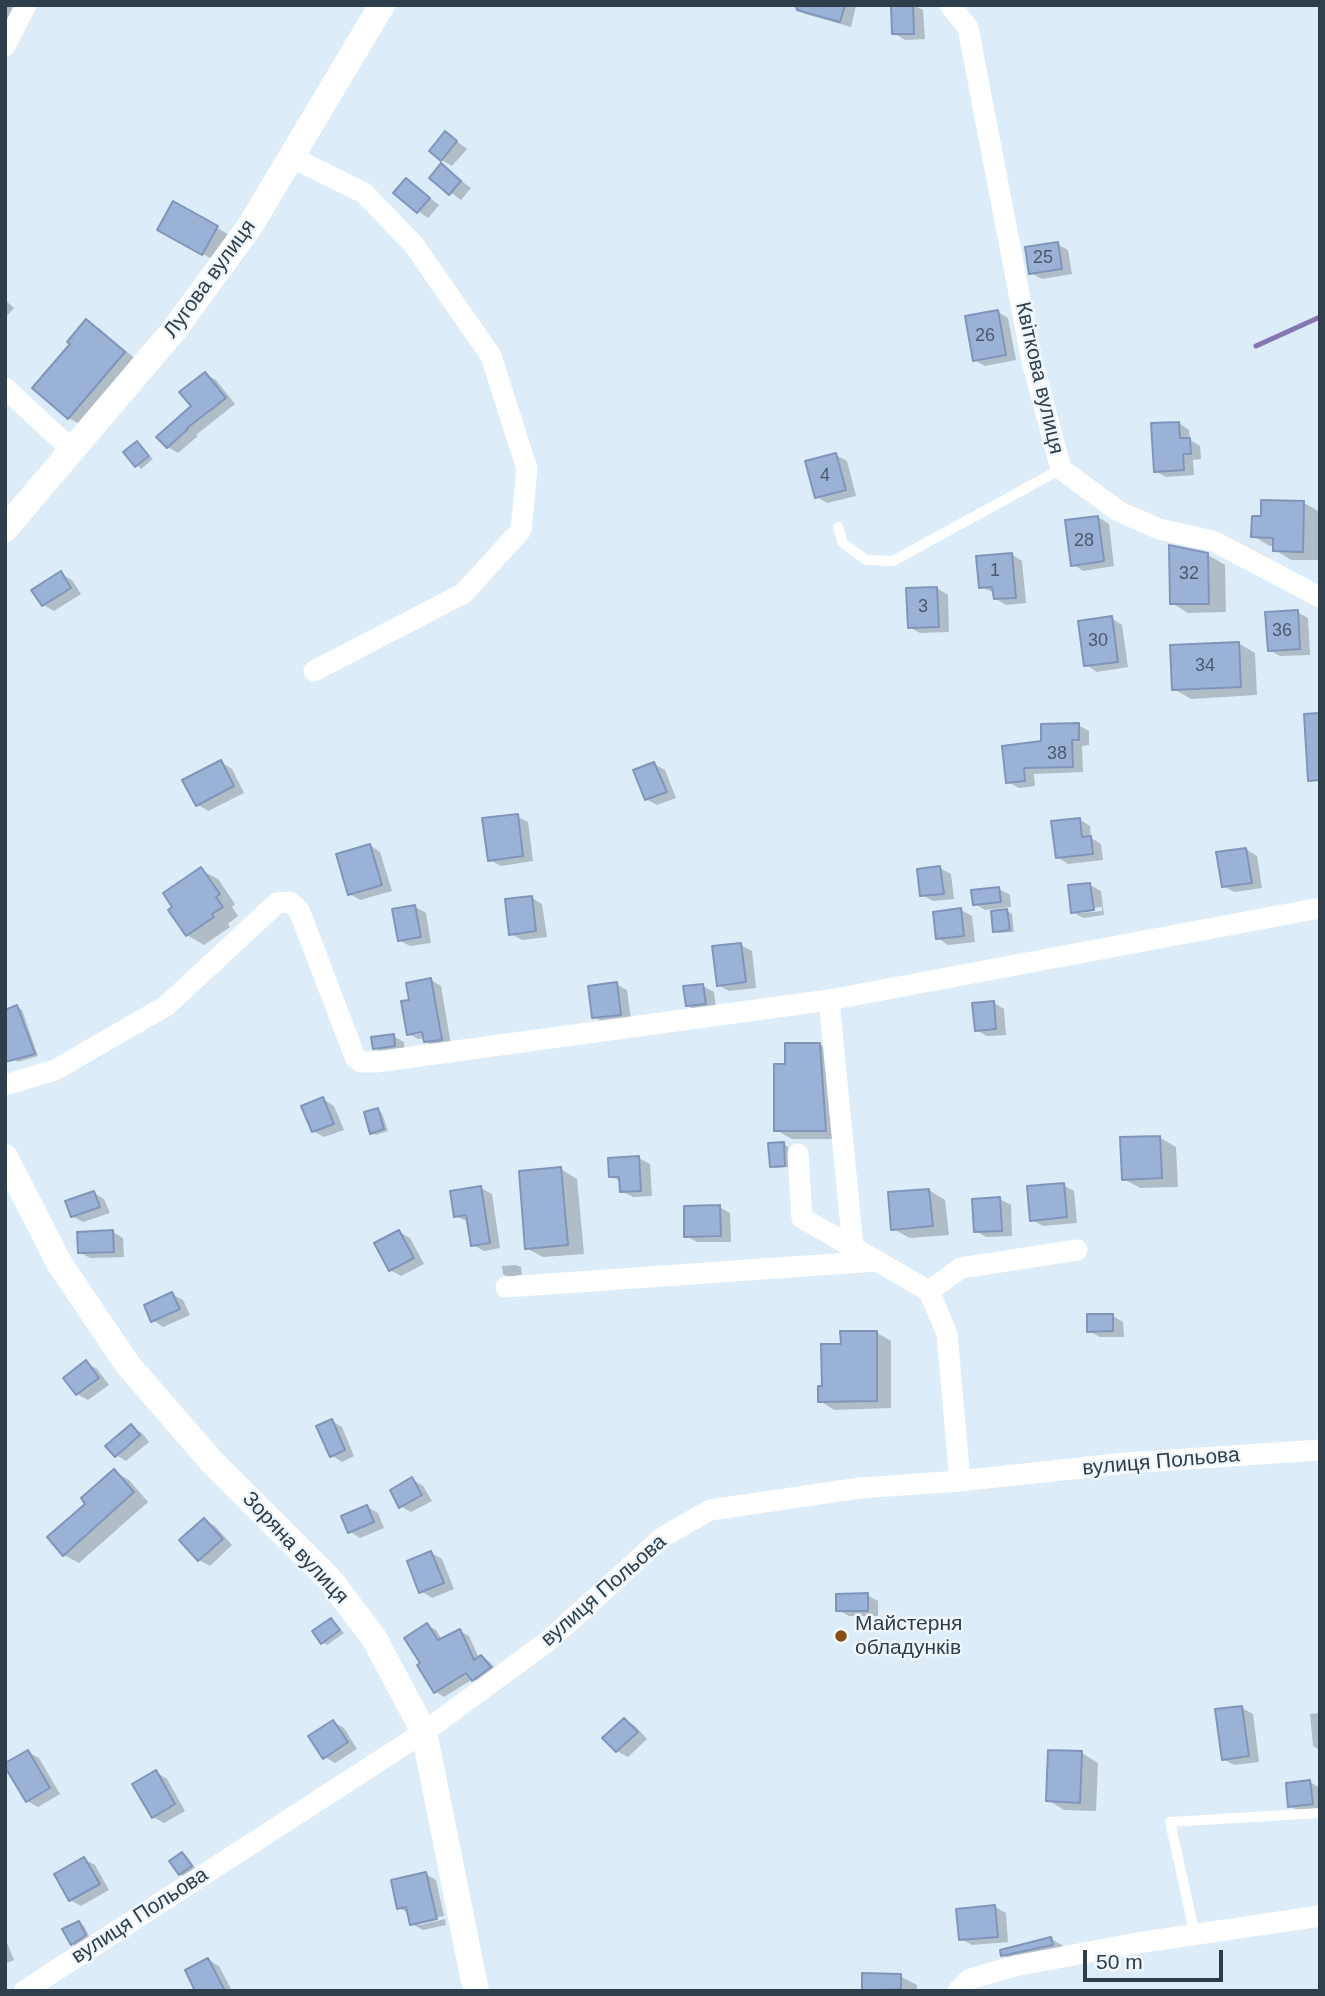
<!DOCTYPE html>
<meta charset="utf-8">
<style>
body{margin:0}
#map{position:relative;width:1325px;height:1996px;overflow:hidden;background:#dcecf8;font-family:Arial,sans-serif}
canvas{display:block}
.frame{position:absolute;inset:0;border:7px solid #2e3e4a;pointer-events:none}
.scale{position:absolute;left:1083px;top:1950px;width:140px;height:32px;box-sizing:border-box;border:4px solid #2e3e4a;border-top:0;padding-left:9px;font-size:21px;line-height:24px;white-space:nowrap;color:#2e3e4a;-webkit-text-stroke:5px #f0f8fe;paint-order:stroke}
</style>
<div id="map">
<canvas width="1325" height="1996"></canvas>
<div class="frame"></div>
<div class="scale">50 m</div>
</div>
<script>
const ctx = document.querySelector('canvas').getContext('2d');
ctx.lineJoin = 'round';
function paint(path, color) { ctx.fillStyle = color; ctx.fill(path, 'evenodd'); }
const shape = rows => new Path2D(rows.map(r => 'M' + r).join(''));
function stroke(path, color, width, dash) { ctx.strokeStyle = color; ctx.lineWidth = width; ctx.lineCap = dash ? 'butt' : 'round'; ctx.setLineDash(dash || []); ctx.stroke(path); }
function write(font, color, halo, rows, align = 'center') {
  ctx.font = font + ' Arial,sans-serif'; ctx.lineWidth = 5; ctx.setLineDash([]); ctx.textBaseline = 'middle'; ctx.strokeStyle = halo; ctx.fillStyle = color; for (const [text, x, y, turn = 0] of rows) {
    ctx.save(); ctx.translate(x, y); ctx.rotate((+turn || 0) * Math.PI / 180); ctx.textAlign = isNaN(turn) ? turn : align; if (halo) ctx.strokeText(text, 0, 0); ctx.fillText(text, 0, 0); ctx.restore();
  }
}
paint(shape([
 [5,5,18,5,6,34],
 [795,5,855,5,856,6,851,27,805,14,794,8],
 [893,5,914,5,923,10,925,39,905,40,894,33],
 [446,133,467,149,452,166,442,160],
 [441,166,471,188,461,200,431,178],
 [406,180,439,205,428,218,418,211],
 [174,203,233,237,219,263,159,229],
 [1057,244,1068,250,1072,274,1042,279,1031,273],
 [5,300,14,308,5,318],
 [998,312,1008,318,1016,360,985,366,974,360],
 [87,321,100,329,138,361,83,426,69,418,34,388,72,344],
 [205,374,216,380,235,404,196,435,198,436,178,453,168,447,193,407],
 [1179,423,1189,430,1190,440,1200,446,1201,459,1193,460,1194,475,1166,477,1155,471],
 [137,443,153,459,141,469,126,453],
 [836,455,847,461,856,496,827,503,817,497],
 [1304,503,1320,512,1319,560,1291,560,1275,550,1275,546,1270,546,1253,536,1262,518],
 [1098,517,1109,524,1114,566,1083,571,1073,564],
 [1011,554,1022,561,1026,603,1006,605,995,598,995,593,981,587],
 [1208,555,1225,565,1226,612,1188,613,1172,603],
 [61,574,72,580,81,594,54,611,43,605],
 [937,588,948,595,949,632,920,633,909,627],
 [1297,612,1308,618,1310,655,1280,656,1269,650],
 [1111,618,1122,625,1128,667,1097,672,1086,665],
 [1238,643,1255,653,1257,695,1191,699,1174,689],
 [1078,725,1089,731,1089,745,1082,746,1083,772,1034,774,1035,786,1019,788,1008,782,1043,743],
 [221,762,232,769,244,793,208,811,197,804],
 [654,764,665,770,676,798,657,805,646,799],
 [517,816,528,822,533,861,501,866,490,860],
 [1079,819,1090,826,1091,838,1101,844,1103,860,1068,864,1057,857],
 [370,845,380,852,392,891,360,900,350,894],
 [1246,849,1257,856,1262,888,1234,892,1223,886],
 [940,868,951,874,954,899,933,901,922,895],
 [201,870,218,879,235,904,232,907,238,916,228,924,230,927,204,945,187,935],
 [1090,885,1101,891,1104,915,1083,918,1073,912],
 [1102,907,1102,911,1080,913,1080,910],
 [999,889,1010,895,1011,907,985,910,975,904],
 [532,898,542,904,547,937,522,940,511,934],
 [415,907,426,913,431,943,410,946,399,940],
 [961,910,972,916,975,942,948,945,938,938],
 [1007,911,1012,914,1014,932,999,933,995,931],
 [741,945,752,951,756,988,729,991,718,985],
 [431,980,441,986,451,1045,435,1047,425,1041,425,1038,418,1039,409,1034],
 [415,1031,431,1032,415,1035],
 [616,984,627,990,631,1020,605,1023,594,1017],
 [703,986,714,992,716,1009,698,1012,687,1005],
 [994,1003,1004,1009,1006,1035,987,1036,976,1030],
 [17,1007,22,1010,38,1056,18,1062,13,1059],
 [393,1036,404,1042,405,1052,385,1054,375,1048],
 [820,1045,836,1054,842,1139,792,1139,776,1130,787,1065],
 [323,1099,334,1106,344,1130,324,1137,313,1131],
 [377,1110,382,1113,388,1131,376,1135,372,1132],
 [1159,1137,1176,1147,1178,1187,1140,1188,1124,1179],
 [783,1144,788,1147,789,1167,776,1168,771,1166],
 [639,1158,650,1164,652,1196,633,1197,622,1191,621,1182,611,1176],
 [561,1169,577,1179,584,1254,543,1257,526,1248],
 [1063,1185,1074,1191,1077,1223,1043,1226,1032,1220],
 [481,1188,492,1194,500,1248,484,1251,473,1245,469,1222,456,1216],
 [929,1190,945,1200,949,1235,910,1238,893,1229],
 [94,1193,104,1199,110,1213,83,1222,72,1216],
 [1000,1199,1011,1205,1012,1236,986,1237,976,1231],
 [719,1207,730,1213,731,1242,697,1242,686,1236],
 [113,1232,123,1238,124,1257,90,1258,79,1252],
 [399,1232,410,1238,424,1264,401,1276,390,1270],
 [516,1265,521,1267,522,1275,508,1277,503,1274,502,1266],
 [172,1294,183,1300,190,1315,163,1327,153,1320],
 [1113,1316,1123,1322,1124,1337,1100,1337,1089,1331],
 [876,1332,891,1341,891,1408,834,1410,820,1401,823,1387],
 [86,1363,97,1369,109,1385,88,1400,77,1394],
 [332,1421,342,1427,354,1456,342,1462,331,1455],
 [131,1427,142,1433,149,1442,126,1461,116,1455],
 [114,1471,129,1480,148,1502,79,1563,64,1555,88,1504],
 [412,1479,423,1486,432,1501,411,1512,400,1506],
 [367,1507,378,1513,384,1528,360,1538,349,1531],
 [204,1520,215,1526,232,1545,210,1566,199,1560],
 [431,1553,442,1559,454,1589,432,1598,421,1591],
 [867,1595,878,1601,878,1616,849,1616,838,1610],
 [331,1620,344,1633,327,1645,322,1642],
 [427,1625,436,1630,442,1640,460,1631,469,1636,479,1658,481,1657,490,1662,498,1672,482,1684,473,1679,444,1697,436,1692,422,1664],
 [1318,1692,1320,1692,1320,1750,1313,1746,1310,1714,1320,1713],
 [1242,1708,1253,1714,1259,1762,1234,1765,1223,1759],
 [625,1720,635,1726,647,1739,628,1757,617,1751],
 [333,1722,344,1728,357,1749,335,1763,325,1757],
 [28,1752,39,1758,60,1794,38,1807,27,1801],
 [1082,1753,1098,1763,1096,1811,1064,1810,1048,1800],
 [156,1772,167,1779,185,1811,164,1823,153,1817],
 [1310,1782,1320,1788,1320,1810,1301,1812,1290,1806],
 [182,1854,187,1856,196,1869,185,1877,180,1874],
 [84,1859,95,1865,109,1890,81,1906,70,1900],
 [426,1874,436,1880,444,1916,419,1921,419,1925,445,1919,446,1925,423,1930,412,1924,410,1914,399,1908],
 [995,1907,1006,1913,1008,1942,972,1945,961,1939],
 [79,1923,84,1926,90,1938,77,1947,72,1944],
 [5,1938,14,1960,5,1964],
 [1051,1939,1062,1945,1063,1951,1014,1961,1003,1955],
 [208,1960,219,1966,232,1991,197,1991],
 [900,1976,917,1985,917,1991,863,1991]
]), '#0003');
stroke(shape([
 [1256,346,1320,317]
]), '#8677b2', 5);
const building = shape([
 [797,5,845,5,840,22,797,10,797,5],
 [891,5,913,5,914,34,892,34,891,5],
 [445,131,457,141,441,161,429,151,445,131],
 [441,163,461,181,449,195,429,178,441,163],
 [406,178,430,198,417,213,393,193,406,178],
 [173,201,218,226,202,255,157,230,173,201],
 [1058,242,1062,269,1029,274,1025,247,1058,242],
 [998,310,1006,355,973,361,965,316,998,310],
 [86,319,125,352,68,419,32,388,70,344,67,342,86,319],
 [205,372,226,398,187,428,188,429,167,448,156,437,191,406,179,392,205,372],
 [1179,422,1180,438,1190,438,1191,454,1183,454,1184,470,1154,472,1151,423,1179,422],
 [137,441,149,456,135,467,123,452,137,441],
 [836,453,846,490,815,498,805,461,836,453],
 [1261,500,1304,501,1303,552,1273,551,1273,538,1251,537,1252,516,1261,516,1261,500],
 [1098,516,1104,561,1071,566,1065,520,1098,516],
 [1169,545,1208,553,1209,604,1170,604,1169,545],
 [1012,553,1016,598,994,599,992,587,979,588,976,556,1012,553],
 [61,571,71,588,42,606,31,590,61,571],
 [937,587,939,627,908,628,906,588,937,587],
 [1298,610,1300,649,1268,651,1265,612,1298,610],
 [1112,616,1118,662,1084,666,1078,621,1112,616],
 [1239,642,1241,687,1172,690,1170,645,1239,642],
 [1320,713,1320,780,1308,781,1304,714,1320,713],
 [1079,723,1079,740,1072,740,1073,767,1024,768,1025,781,1006,783,1002,746,1041,741,1041,724,1079,723],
 [221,760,234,786,196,806,182,780,221,760],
 [654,762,667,792,645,800,633,770,654,762],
 [518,814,523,856,488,861,482,818,518,814],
 [1080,818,1082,837,1091,836,1093,854,1056,858,1051,821,1080,818],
 [370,844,382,885,348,895,336,854,370,844],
 [1246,848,1252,883,1222,887,1216,852,1246,848],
 [940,866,944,894,920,896,917,869,940,866],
 [201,867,220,894,216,897,223,907,212,914,214,917,186,936,168,910,172,907,163,893,201,867],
 [1090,883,1094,910,1071,913,1068,885,1090,883],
 [999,887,1001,902,973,905,971,890,999,887],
 [532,896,536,931,509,935,505,899,532,896],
 [415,905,421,937,398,941,392,909,415,905],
 [961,908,964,936,936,939,933,912,961,908],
 [1007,909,1010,930,993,932,991,911,1007,909],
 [741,943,746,982,717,986,712,946,741,943],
 [431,978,442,1040,424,1042,422,1032,407,1035,401,1001,409,1000,406,983,431,978],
 [617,982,621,1015,592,1018,588,986,617,982],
 [703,984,706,1004,686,1006,683,986,703,984],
 [994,1001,996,1029,975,1031,972,1003,994,1001],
 [17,1005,35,1054,5,1062,5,1010,17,1005],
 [394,1034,395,1046,373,1049,371,1037,394,1034],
 [785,1043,820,1043,826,1131,774,1131,774,1064,785,1064,785,1043],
 [323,1097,334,1124,312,1132,301,1106,323,1097],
 [378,1108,384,1129,370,1134,364,1112,378,1108],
 [1160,1136,1162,1178,1122,1180,1120,1137,1160,1136],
 [784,1142,785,1166,770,1167,768,1143,784,1142],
 [639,1156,641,1191,620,1192,619,1177,609,1177,608,1158,639,1156],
 [561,1167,568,1245,525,1249,519,1171,561,1167],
 [1064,1183,1067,1217,1030,1221,1027,1186,1064,1183],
 [481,1186,490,1243,471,1246,466,1215,454,1217,450,1191,481,1186],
 [929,1189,933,1226,891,1230,888,1192,929,1189],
 [94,1191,100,1207,71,1217,65,1201,94,1191],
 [1000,1197,1002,1231,974,1232,972,1199,1000,1197],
 [720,1205,721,1236,684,1237,684,1206,720,1205],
 [113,1230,114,1252,78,1253,77,1232,113,1230],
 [399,1230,414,1258,389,1271,374,1243,399,1230],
 [172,1292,180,1309,151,1322,144,1305,172,1292],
 [1087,1314,1113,1314,1113,1331,1087,1332,1087,1314],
 [840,1331,877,1331,877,1401,818,1402,818,1386,822,1386,821,1344,841,1344,840,1331],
 [86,1360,99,1378,76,1395,63,1378,86,1360],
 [332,1419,345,1450,330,1457,316,1426,332,1419],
 [131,1424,140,1435,115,1457,105,1446,131,1424],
 [114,1469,134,1492,63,1556,47,1537,85,1504,81,1498,114,1469],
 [412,1477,422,1495,399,1508,390,1490,412,1477],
 [367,1505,374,1522,348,1533,341,1516,367,1505],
 [204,1518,223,1539,198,1561,179,1540,204,1518],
 [431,1551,444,1583,419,1593,407,1561,431,1551],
 [868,1593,868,1611,836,1611,836,1594,868,1593],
 [331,1618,340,1630,321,1644,312,1631,331,1618],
 [427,1623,438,1640,460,1629,474,1660,481,1655,491,1667,472,1681,466,1673,434,1693,417,1665,420,1663,404,1638,427,1623],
 [1242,1706,1249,1756,1222,1760,1215,1709,1242,1706],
 [624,1718,638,1732,616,1752,602,1738,624,1718],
 [333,1720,348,1742,323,1759,308,1736,333,1720],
 [28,1750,50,1788,26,1802,5,1767,5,1763,28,1750],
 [1048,1750,1082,1751,1080,1803,1046,1801,1048,1750],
 [156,1770,175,1804,152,1818,132,1784,156,1770],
 [1310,1780,1313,1804,1288,1807,1286,1783,1310,1780],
 [182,1852,192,1866,179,1875,169,1861,182,1852],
 [84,1857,100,1884,69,1901,54,1874,84,1857],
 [426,1872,437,1919,410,1925,406,1907,397,1909,391,1880,426,1872],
 [995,1905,998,1937,959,1940,956,1909,995,1905],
 [79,1921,86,1935,71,1945,62,1929,79,1921],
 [1051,1937,1053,1945,1001,1956,1000,1950,1051,1937],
 [208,1958,225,1991,195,1991,185,1970,208,1958],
 [862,1973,901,1974,901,1989,862,1991,862,1973]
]);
paint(building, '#9bb2d7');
stroke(building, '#8095b9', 2);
stroke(shape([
 [838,527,843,543,866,560,893,561,1061,469],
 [1195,1935,1170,1822,1320,1813]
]), '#fff', 10);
stroke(shape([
 [950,5,968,28,1032,361,1061,469,1118,511,1159,529,1213,541,1320,597],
 [5,46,26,5],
 [291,157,364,193,414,245,491,356,527,469,521,530,464,593,314,671],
 [5,388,72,450],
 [829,1000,853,1247],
 [5,1085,55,1070,166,1006,277,903,290,902,299,910,355,1057,361,1062,376,1062,829,1000,1320,908],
 [798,1154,802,1218,929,1291,947,1334,960,1481],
 [506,1287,877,1261],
 [929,1291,961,1268,1077,1250],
 [24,1991,424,1732,548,1641,663,1537,710,1510,860,1488,960,1481,1126,1463,1320,1450],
 [958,1991,970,1979,1015,1966,1137,1943,1320,1916]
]), '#fff', 21);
stroke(shape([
 [5,529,174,330,250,226,382,5],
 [5,1157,59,1263,128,1365,212,1462,331,1581,374,1638,424,1732,476,1991]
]), '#fff', 26);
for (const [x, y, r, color] of [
 [841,1636,7,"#8a4d0c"]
]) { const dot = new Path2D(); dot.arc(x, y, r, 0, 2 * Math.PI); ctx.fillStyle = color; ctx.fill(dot); stroke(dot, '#f0f8fe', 2.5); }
write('18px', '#495b6d', null, [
 ["25",1043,258],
 ["26",985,336],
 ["4",825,476],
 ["28",1084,541],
 ["1",995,571],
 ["32",1189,574],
 ["3",923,607],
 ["36",1282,631],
 ["30",1098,641],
 ["34",1205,666],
 ["38",1057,754]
]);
write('21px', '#2e3e4a', '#f0f8fe', [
 ["Лугова вулиця",210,279,-54],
 ["Квіткова вулиця",1039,378,77],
 ["вулиця Польова",1161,1462,-5],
 ["Зоряна вулиця",295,1548,47],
 ["вулиця Польова",604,1591,-41],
 ["вулиця Польова",140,1916,-33]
]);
write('21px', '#2e3e4a', '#f0f8fe', [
 ["Майстерня",855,1624],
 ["обладунків",855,1648]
], 'left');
</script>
